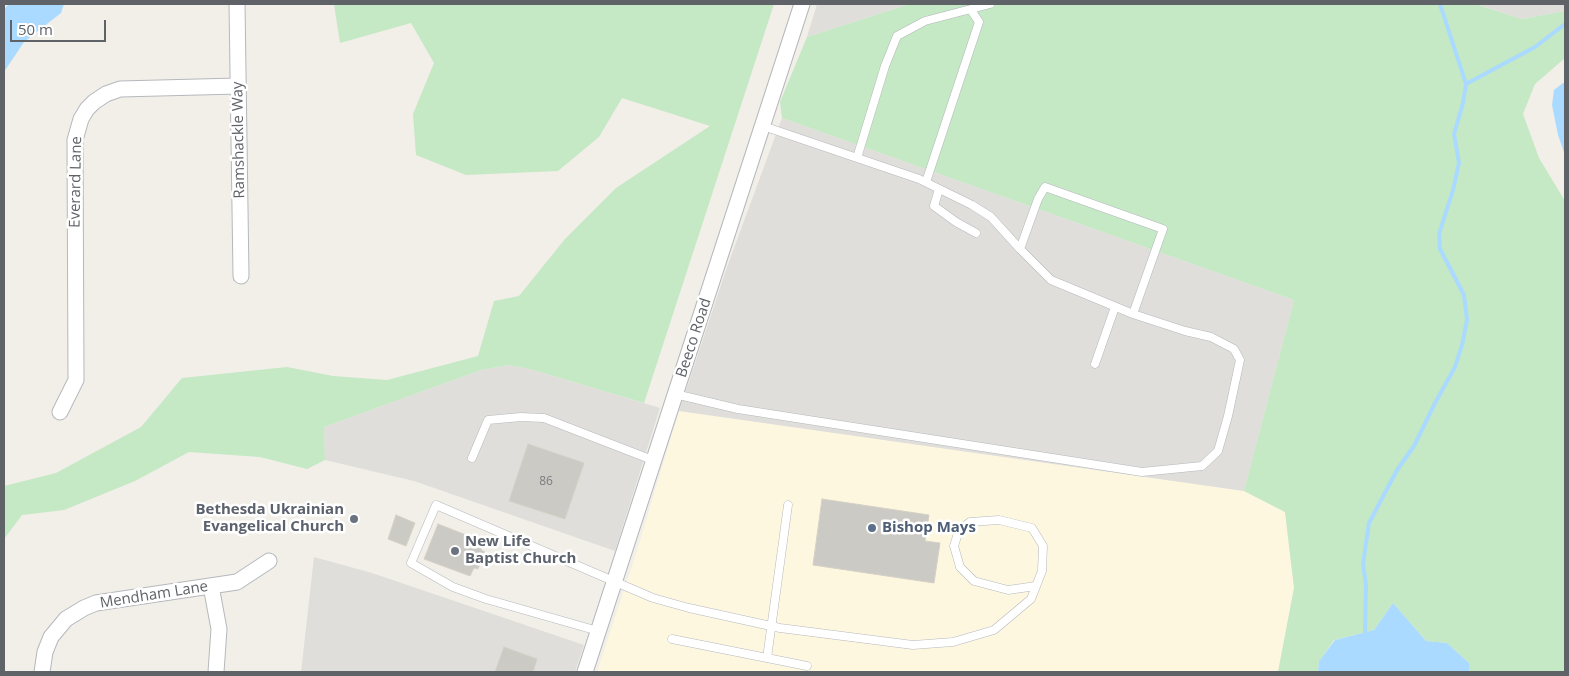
<!DOCTYPE html>
<style>
body{margin:0}
#map{position:relative;width:1569px;height:676px;overflow:hidden;background:#f1efe8;font-family:"Open Sans",sans-serif}
canvas{display:block}
.frame{position:absolute;inset:0;border:5px solid #5f6368;pointer-events:none}
.scale{position:absolute;left:10px;top:20px;width:96px;height:22px;box-sizing:border-box;border:2px solid #5f6368;border-top:0;padding-left:6px;font-size:15px;line-height:18px;white-space:nowrap;color:#5f6368;-webkit-text-stroke:4px #fff;paint-order:stroke}
</style>
<div id="map">
<canvas width="1569" height="676"></canvas>
<div class="frame"></div>
<div class="scale">50 m</div>
</div>
<script>
const ctx = document.querySelector('canvas').getContext('2d');
ctx.lineJoin = 'round';
function paint(path, color) { ctx.fillStyle = color; ctx.fill(path, 'evenodd'); }
const shape = rows => new Path2D(rows.map(r => 'M' + r).join(''));
function stroke(path, color, width, dash) { ctx.strokeStyle = color; ctx.lineWidth = width; ctx.lineCap = dash ? 'butt' : 'round'; ctx.setLineDash(dash || []); ctx.stroke(path); }
function write(font, color, halo, rows, align = 'center') {
  ctx.font = font + ' "Open Sans",sans-serif'; ctx.lineWidth = 5; ctx.setLineDash([]); ctx.textBaseline = 'middle'; ctx.strokeStyle = halo; ctx.fillStyle = color; for (const [text, x, y, turn = 0] of rows) {
    ctx.save(); ctx.translate(x, y); ctx.rotate((+turn || 0) * Math.PI / 180); ctx.textAlign = isNaN(turn) ? turn : align; if (halo) ctx.strokeText(text, 0, 0); ctx.fillText(text, 0, 0); ctx.restore();
  }
}
paint(shape([
 [679,411,1244,491,1285,512,1294,588,1278,672,597,672,636,554]
]), '#fef7e0');
paint(shape([
 [817,4,910,4,807,37],
 [1476,4,1565,4,1565,11,1522,19],
 [782,118,1294,300,1244,491,679,411,727,267],
 [509,365,533,370,660,408,615,551,414,481,325,460,324,427,481,370],
 [314,557,372,573,584,645,575,672,301,672]
]), '#e0deda');
paint(shape([
 [334,4,774,4,644,403,533,370,509,365,481,370,324,427,325,460,307,469,260,457,189,452,135,481,64,510,22,515,4,539,4,486,56,473,141,427,182,378,287,367,333,376,387,380,478,356,494,301,519,296,565,239,616,188,710,126,622,98,599,137,558,171,466,175,416,155,413,114,434,63,411,23,340,43],
 [910,4,1475,4,1522,19,1565,11,1565,58,1535,84,1523,114,1539,158,1565,201,1565,672,1469,672,1469,663,1447,643,1426,641,1393,603,1374,630,1334,640,1319,661,1318,672,1278,672,1294,588,1285,512,1244,491,1294,300,782,118,780,102,807,37]
]), '#c5e8c5');
paint(shape([
 [9,4,64,4,61,13,24,42,4,72,4,9],
 [1563,83,1565,83,1565,155,1558,135,1552,105,1554,90],
 [1393,603,1426,641,1447,643,1469,663,1469,672,1318,672,1319,661,1335,640,1374,630]
]), '#aadaff');
stroke(shape([
 [1466,84,1535,47,1565,24],
 [1365,635,1366,585,1363,564,1369,523,1397,470,1414,446,1435,403,1455,367,1462,345,1467,320,1464,295,1440,249,1439,234,1453,190,1459,163,1454,134,1463,103,1466,84,1440,4]
]), '#aadaff', 4);
const building = shape([
 [528,444,584,463,565,519,509,501,528,444],
 [822,499,929,515,925,541,940,543,934,583,813,565,822,499],
 [396,515,415,523,406,546,388,539,396,515],
 [438,524,484,542,481,550,485,552,478,569,474,568,470,576,424,559,438,524],
 [504,647,537,659,533,672,495,672,504,647]
]);
paint(building, '#cccac5');
stroke(building, '#d6d1c6', 1);
const service = shape([
 [857,158,885,66,897,36,925,21,990,4],
 [926,182,979,22,971,10],
 [939,189,934,206,956,222,976,233],
 [1020,249,1038,199,1045,187,1163,229,1133,314],
 [1095,364,1115,307],
 [675,394,738,409,1142,472,1202,466,1218,451,1228,416,1240,360,1234,349,1211,337,1185,331,1133,314,1051,280,1020,249,991,217,972,205,919,179,763,126],
 [472,458,488,420,521,417,544,418,655,461],
 [598,631,486,599,453,587,411,563,436,505,653,598,689,608,780,628,913,645,953,642,994,630,1031,599,1042,571,1043,546,1032,528,999,520,970,522,959,530,954,546,960,567,974,581,1008,590,1036,586],
 [672,639,807,666],
 [767,658,788,505]
]);
const minor = shape([
 [237,4,241,276],
 [60,412,76,380,75,140,81,119,87,109,94,102,106,94,120,89,238,86],
 [211,586,219,629,216,672],
 [42,672,45,652,51,637,66,619,84,608,96,603,237,582,269,561],
 [585,672,802,4]
]);
stroke(service, '#b5b8bc', 9);
stroke(minor, '#b5b8bc', 17);
stroke(service, '#fff', 8);
stroke(minor, '#fff', 15);
for (const [x, y, r, color] of [
 [354,519,5,"#6b7280"],
 [872,528,5,"#5c6f8a"],
 [455,551,5,"#6b7280"]
]) { const dot = new Path2D(); dot.arc(x, y, r, 0, 2 * Math.PI); ctx.fillStyle = color; ctx.fill(dot); stroke(dot, '#fff', 2); }
write('12px', '#7a7d7f', null, [
 ["86",546,482]
]);
write('15px', '#5f6368', '#fff', [
 ["Ramshackle Way",239,140,-91],
 ["Everard Lane",76,182,-89],
 ["Beeco Road",694,338,-72],
 ["Mendham Lane",154,595,-9]
]);
write('bold 15px', '#5b616d', '#fff', [
 ["Bethesda Ukrainian",344,510],
 ["Evangelical Church",344,527],
 ["New Life",465,542,"left"],
 ["Baptist Church",465,559,"left"]
], 'right');
write('bold 15px', '#4e5e75', '#fff', [
 ["Bishop Mays",882,528]
], 'left');
</script>
